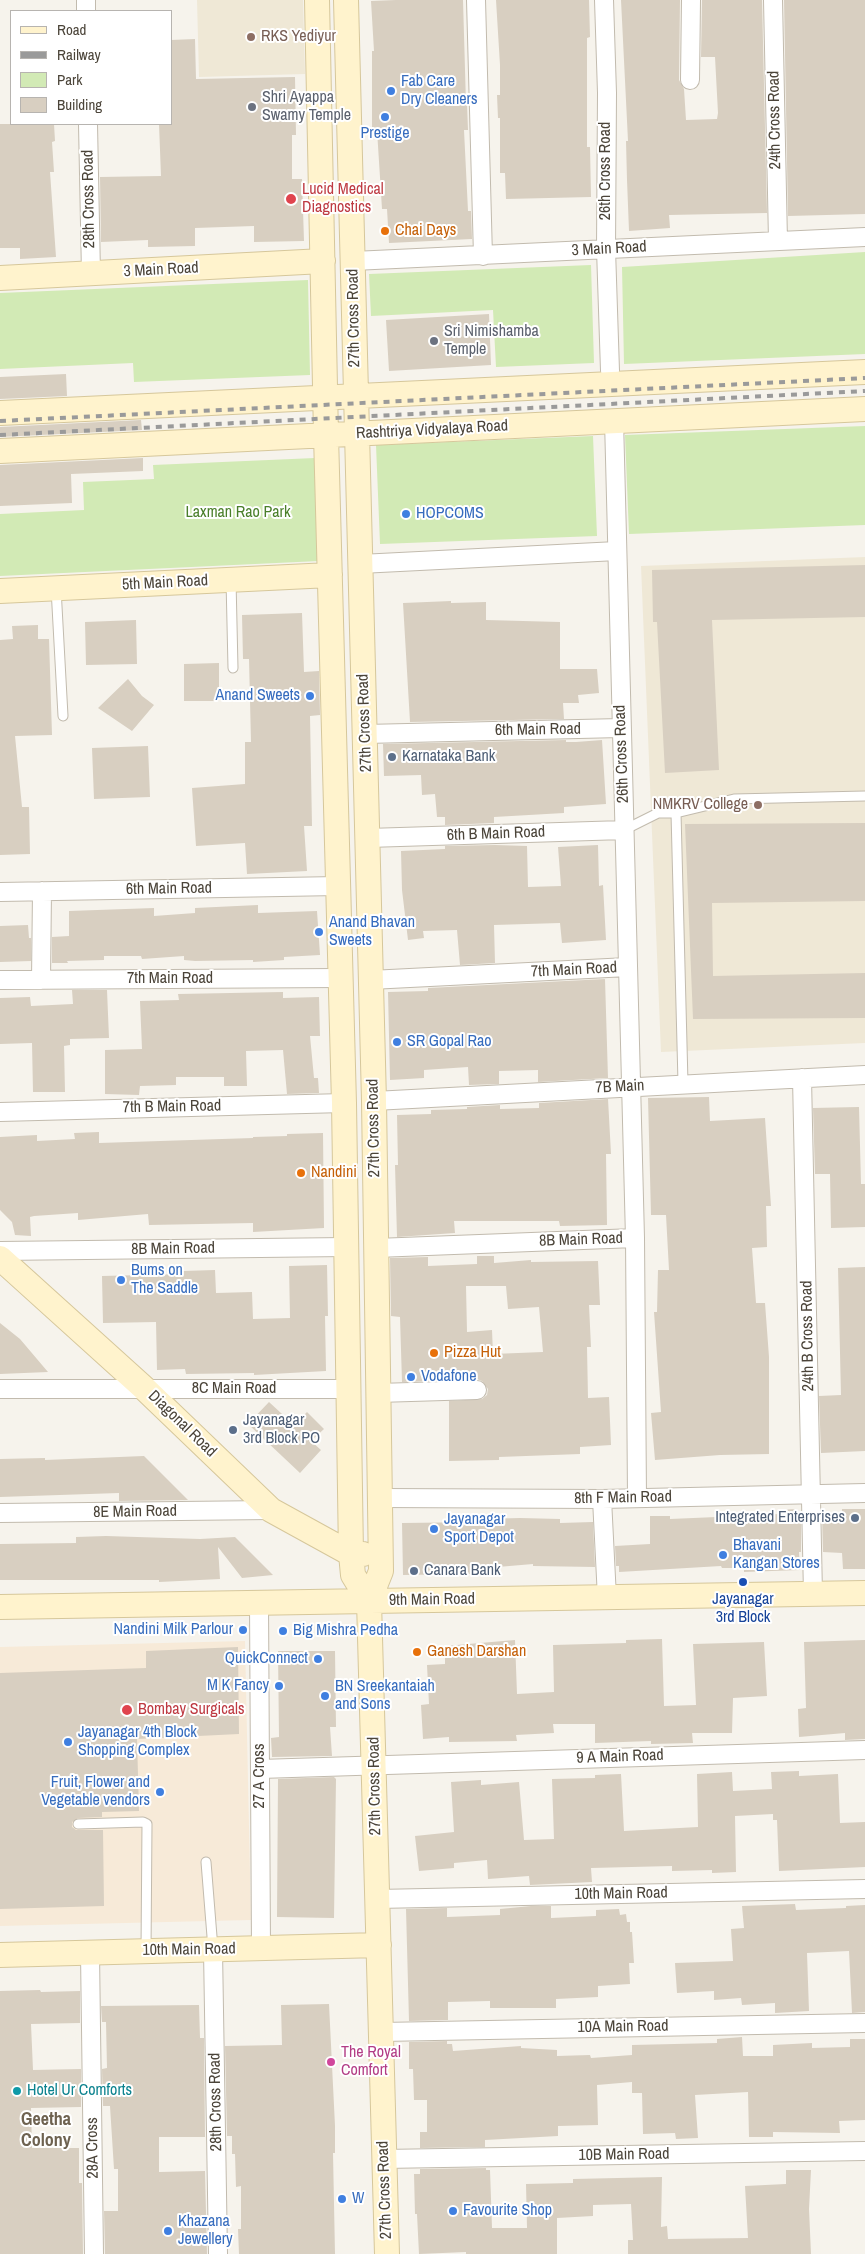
<!DOCTYPE html>
<style>
body{margin:0}
#map{position:relative;width:865px;height:2254px;overflow:hidden;background:#f6f3ec;font-family:"Archivo Narrow",sans-serif}
canvas{display:block}
.legend{position:absolute;left:10px;top:10px;width:162px;height:115px;box-sizing:border-box;background:#fff;border:1px solid #b7b4b0;margin:0;padding:6px 9px;list-style:none;font-size:15px;color:#4b4439}
.legend li{display:flex;align-items:center;gap:10px;height:25px}
.legend b{width:25px;border:1px solid #b7b4b0}
</style>
<div id="map">
<canvas width="865" height="2254"></canvas>
<ul class="legend">
<li><b style="height:6px;background:#fff3cd"></b>Road</li>
<li><b style="height:6px;background:#9a9a9a"></b>Railway</li>
<li><b style="height:14px;background:#d2eab5"></b>Park</li>
<li><b style="height:14px;background:#d8cfc1"></b>Building</li>
</ul>
</div>
<script>
const ctx = document.querySelector('canvas').getContext('2d');
ctx.lineJoin = 'round';
function paint(path, color) { ctx.fillStyle = color; ctx.fill(path, 'evenodd'); }
const shape = rows => new Path2D(rows.map(r => 'M' + r).join(''));
function stroke(path, color, width, dash) { ctx.strokeStyle = color; ctx.lineWidth = width; ctx.lineCap = dash ? 'butt' : 'round'; ctx.setLineDash(dash || []); ctx.stroke(path); }
function write(font, color, halo, rows, align = 'center') {
  ctx.font = font + ' "Archivo Narrow",sans-serif'; ctx.lineWidth = 4; ctx.setLineDash([]); ctx.textBaseline = 'middle'; ctx.strokeStyle = halo; ctx.fillStyle = color; for (const [text, x, y, turn = 0] of rows) {
    ctx.save(); ctx.translate(x, y); ctx.rotate((+turn || 0) * Math.PI / 180); ctx.textAlign = isNaN(turn) ? turn : align; if (halo) ctx.strokeText(text, 0, 0); ctx.fillText(text, 0, 0); ctx.restore();
  }
}
paint(shape([
 [245,1641,251,1920,0,1926,0,1647]
]), '#f7ead8');
paint(shape([
 [197,0,303,0,305,74,199,77],
 [865,557,865,1043,661,1052,641,566]
]), '#efe8d6');
paint(shape([
 [865,252,865,354,624,364,622,267],
 [591,265,594,363,496,367,493,310,371,316,369,274],
 [308,280,310,375,134,382,133,363,0,369,0,293],
 [865,426,865,525,629,534,625,435],
 [593,436,597,536,380,544,376,445],
 [315,458,319,561,0,576,0,514,84,510,83,482,154,479,153,465]
]), '#d2eab5');
paint(shape([
 [396,0,463,0,466,104,467,104,468,130,464,130,468,211,471,211,472,239,389,243,387,209,382,209,377,130,372,130,372,51,374,51,371,1],
 [496,0,589,0,590,37,587,38,587,147,590,147,591,197,506,199,505,173,500,173,500,118,498,118,497,95,500,95,500,65],
 [621,0,680,0,679,80,684,89,686,120,717,119,718,113,715,57,701,57,702,0,762,0,767,213,669,215,670,228,629,231,627,180,626,141,628,141],
 [784,0,865,0,865,214,788,216],
 [195,39,196,79,295,77,296,135,292,135,292,179,302,179,304,241,254,242,254,226,195,228,195,246,148,247,148,240,101,242,100,177,161,176,159,124,171,124,171,40],
 [0,124,54,124,55,141,52,142,54,172,50,172,56,257,20,259,20,248,0,248],
 [489,314,491,365,389,371,386,320],
 [66,374,67,396,0,399,0,377],
 [141,420,142,430,0,437,0,427],
 [143,458,143,471,71,474,72,503,0,506,0,465],
 [865,565,865,617,712,620,719,770,665,773,657,622,653,622,652,570],
 [451,601,451,603,486,602,486,620,560,622,560,669,597,669,599,693,578,695,579,703,563,703,564,719,410,722,403,603],
 [302,613,304,672,319,671,320,715,310,716,312,826,304,826,307,871,247,874,245,843,196,846,192,788,245,784,245,742,251,742,249,659,243,659,242,615],
 [136,620,137,664,86,665,85,622],
 [38,625,38,639,49,639,52,735,15,736,22,807,29,807,30,854,0,855,0,640,13,639,12,626],
 [219,663,219,701,184,701,184,664],
 [128,679,142,696,154,705,132,731,98,708],
 [566,740,566,742,576,742,602,740,606,804,564,807,564,813,494,817,494,823,445,825,445,817,437,817,435,794,422,795,421,775,384,776,383,744],
 [148,746,150,797,94,799,92,748],
 [865,823,865,901,712,903,713,976,865,973,865,1018,693,1019,685,824],
 [495,845,527,846,528,887,561,886,558,847,598,845,599,886,603,885,606,940,562,943,560,923,494,925,495,963,460,965,457,930,423,931,424,938,408,940,402,890,401,851,445,849,445,846],
 [258,905,258,913,317,911,320,955,284,957,284,960,253,962,253,960,195,961,184,960,184,956,142,959,141,956,104,956,104,960,67,961,68,963,52,963,52,937,69,936,69,911,154,908,154,916,195,913,195,908],
 [28,925,29,938,31,938,31,961,0,962,0,926],
 [605,979,608,1078,538,1082,538,1070,499,1071,499,1084,469,1085,468,1067,424,1070,424,1078,390,1080,388,992,428,991,428,988],
 [72,990,107,990,109,1038,70,1039,70,1045,64,1046,65,1092,33,1092,32,1043,0,1044,0,998,30,997,31,1006,73,1004],
 [283,992,283,998,319,997,320,1036,310,1036,314,1078,318,1078,319,1093,287,1094,283,1050,246,1051,247,1086,224,1086,224,1077,176,1077,176,1085,140,1086,139,1095,105,1094,105,1050,142,1049,140,1001,179,1000,178,994],
 [709,1097,710,1121,765,1118,771,1206,766,1206,767,1247,752,1248,756,1303,765,1303,769,1357,769,1454,720,1455,655,1460,651,1413,661,1412,654,1312,657,1312,658,1270,669,1270,666,1215,651,1215,648,1098],
 [608,1099,611,1154,606,1154,607,1225,560,1226,559,1221,454,1221,455,1233,397,1237,395,1165,398,1165,397,1115,431,1114,431,1110,467,1109,467,1107,500,1105,500,1109,539,1108,539,1103],
 [859,1107,861,1184,865,1184,865,1227,831,1228,830,1174,815,1174,813,1108],
 [99,1132,99,1143,253,1138,253,1137,287,1136,287,1134,323,1133,324,1228,253,1232,253,1223,149,1225,148,1214,78,1220,78,1213,34,1216,30,1217,31,1236,15,1235,12,1222,0,1210,0,1137,37,1135,37,1141,75,1139,74,1133],
 [477,1256,494,1256,494,1263,531,1260,531,1262,598,1261,600,1305,589,1305,591,1347,587,1347,588,1398,609,1397,611,1445,580,1447,580,1454,499,1457,499,1460,449,1461,449,1401,482,1399,487,1395,488,1389,482,1381,477,1379,402,1382,400,1317,391,1316,390,1258,428,1257,428,1266,477,1264],
 [466,1286,506,1286,508,1309,539,1307,543,1352,493,1354,492,1330,467,1332],
 [327,1265,328,1316,325,1316,326,1371,254,1375,254,1373,186,1374,185,1369,157,1370,156,1322,103,1323,102,1276,183,1274,183,1271,215,1270,216,1293,252,1292,253,1319,290,1318,289,1266],
 [865,1267,865,1451,821,1453,819,1396,841,1395,838,1268],
 [0,1323,20,1339,48,1372,0,1374],
 [269,1402,294,1425,307,1412,324,1429,311,1441,321,1450,300,1473,248,1424],
 [144,1456,188,1500,119,1501,119,1493,0,1497,0,1459,45,1458,45,1460],
 [797,1509,798,1514,801,1514,801,1552,799,1552,800,1570,744,1572,744,1568,722,1568,721,1566,619,1572,619,1566,616,1566,615,1546,650,1544,650,1516,670,1516,670,1519,740,1516,779,1514,779,1510],
 [842,1509,865,1509,865,1569,843,1569,842,1553,823,1552,822,1514,842,1514],
 [520,1518,560,1519,560,1523,593,1522,595,1567,533,1566,533,1564,474,1569,474,1574,403,1575,402,1523,482,1522,482,1519],
 [106,1536,200,1539,235,1537,273,1575,242,1578,218,1547,220,1579,159,1582,159,1580,0,1580,0,1544,76,1543,76,1537],
 [662,1639,664,1706,696,1705,693,1644,764,1642,767,1696,733,1698,732,1733,692,1733,693,1743,651,1744,651,1741,595,1743,595,1724,553,1724,554,1733,516,1735,517,1741,449,1742,449,1737,423,1739,421,1705,429,1704,427,1665,445,1664,445,1646,515,1640,517,1694,554,1692,553,1645,626,1643,626,1640],
 [865,1640,865,1739,845,1740,845,1733,799,1737,798,1709,806,1708,804,1642],
 [238,1647,239,1734,137,1739,139,1811,102,1812,102,1817,78,1818,72,1822,72,1827,76,1830,103,1830,104,1906,0,1909,0,1673,146,1668,146,1651],
 [278,1651,335,1651,336,1727,330,1727,332,1756,272,1757,271,1738,279,1737],
 [799,1771,799,1776,838,1774,840,1823,865,1822,865,1867,779,1871,777,1820,773,1820,773,1814,735,1816,736,1872,712,1873,712,1870,672,1871,672,1866,591,1868,592,1882,530,1885,529,1876,488,1879,487,1860,454,1863,454,1868,419,1871,415,1836,454,1832,451,1782,481,1780,481,1785,519,1782,524,1840,554,1839,552,1779,595,1778,595,1775,621,1774,624,1831,698,1827,697,1774,732,1772,733,1791,772,1789,771,1772],
 [334,1777,336,1779,334,1918,277,1917,278,1779],
 [795,1904,796,1910,846,1908,846,1906,865,1905,865,2012,852,2013,849,1951,807,1953,809,2011,775,2013,775,2003,742,2005,741,1998,714,2000,714,1991,677,1993,675,1963,733,1961,731,1929,744,1928,742,1906],
 [531,1906,551,1906,551,1918,596,1916,596,1910,619,1909,620,1915,626,1914,627,1922,630,1922,630,1932,632,1932,634,1963,629,1963,630,1984,598,1986,598,1997,556,1999,556,2008,490,2008,490,2001,448,2002,448,2020,409,2021,406,1909,447,1908,447,1917,500,1915,500,1909],
 [40,1990,41,1992,80,1991,80,2023,31,2024,33,2070,81,2069,81,2107,31,2108,32,2148,79,2148,79,2183,82,2183,83,2254,0,2254,0,1991],
 [329,2004,335,2126,335,2153,333,2153,335,2254,239,2254,238,2229,241,2229,241,2186,236,2187,235,2154,232,2154,232,2136,227,2136,225,2046,282,2045,281,2005],
 [199,2005,200,2038,204,2038,205,2137,159,2137,159,2172,205,2171,207,2254,105,2254,104,2211,118,2211,118,2169,114,2169,110,2106,103,2106,102,2069,107,2068,106,2022,102,2022,101,2006],
 [742,2037,743,2056,773,2056,773,2045,812,2043,812,2048,850,2047,850,2039,865,2039,865,2120,839,2121,840,2133,773,2132,773,2137,749,2137,748,2092,695,2095,698,2138,676,2139,675,2133,643,2134,642,2093,632,2093,632,2082,597,2085,598,2125,558,2126,558,2136,485,2140,485,2147,420,2148,420,2132,427,2132,427,2100,414,2100,413,2069,409,2069,409,2042,447,2041,447,2044,452,2044,453,2051,521,2046,521,2048,557,2050,557,2056,590,2055,591,2058,632,2055,632,2045,717,2043,717,2039],
 [486,2168,486,2170,490,2170,492,2228,527,2228,526,2184,573,2183,573,2179,662,2177,661,2227,667,2226,668,2239,748,2238,745,2186,786,2184,786,2170,811,2170,809,2209,811,2254,628,2254,628,2240,633,2240,631,2204,593,2205,593,2216,557,2218,557,2254,466,2254,466,2252,419,2254,417,2214,415,2214,414,2174,420,2174,420,2169]
]), '#d8cfc1');
const lane = shape([
 [231,580,233,668],
 [56,588,63,716],
 [676,813,683,1083],
 [624,830,658,813,676,813,734,799,865,796],
 [78,1824,143,1822,147,1824,146,1951],
 [206,1862,213,1949]
]);
const street = shape([
 [86,0,86,11],
 [476,0,483,256],
 [604,0,607,93,606,249,610,371],
 [773,0,778,241],
 [690,80,691,0],
 [88,124,91,274],
 [353,261,865,237],
 [614,420,635,1238,637,1498],
 [360,564,617,551],
 [365,734,621,728],
 [368,838,624,830],
 [0,892,338,886],
 [0,980,339,978],
 [41,980,42,891],
 [370,980,628,967],
 [802,1078,813,1594],
 [374,1101,865,1075],
 [0,1112,344,1103],
 [376,1248,635,1238],
 [0,1251,346,1247],
 [0,1389,348,1389],
 [378,1393,477,1390],
 [381,1498,602,1499,865,1493],
 [602,1499,607,1598],
 [0,1513,271,1510],
 [259,1603,261,1948],
 [260,1769,865,1750],
 [377,1899,865,1889],
 [213,1950,218,2254],
 [90,1953,94,2254],
 [381,2032,865,2023],
 [383,2159,865,2151]
]);
const secondary = shape([
 [317,0,326,435,344,1103,351,1554,353,1575,369,1601],
 [346,0,374,1101,381,1571,369,1601,387,2254],
 [0,278,323,261],
 [0,413,865,372],
 [0,451,865,409],
 [0,591,330,575],
 [0,1258,145,1389,271,1510,351,1554,363,1554],
 [0,1607,865,1593],
 [0,1955,379,1945]
]);
stroke(lane, '#c2bbae', 11);
stroke(street, '#c2bbae', 20);
stroke(secondary, '#d6c79b', 26);
stroke(lane, '#fff', 9);
stroke(street, '#fff', 18);
stroke(secondary, '#fff3cd', 24);
stroke(shape([
 [0,421,865,378],
 [0,435,865,391]
]), '#9a9a9a', 4, [6, 6]);
for (const [x, y, r, color] of [
 [251,37,5,"#8d6e63"],
 [391,91,5,"#3f7fe0"],
 [252,107,5,"#6b7280"],
 [385,117,5,"#3f7fe0"],
 [291,199,6,"#e0444e"],
 [385,231,5,"#e8710a"],
 [434,341,5,"#6b7280"],
 [406,514,5,"#3f7fe0"],
 [310,696,5,"#3f7fe0"],
 [392,757,5,"#5c6f8a"],
 [758,805,5,"#8d6e63"],
 [319,932,5,"#3f7fe0"],
 [397,1042,5,"#3f7fe0"],
 [301,1173,5,"#e8710a"],
 [121,1280,5,"#3f7fe0"],
 [434,1353,5,"#e8710a"],
 [411,1377,5,"#3f7fe0"],
 [233,1430,5,"#5c6f8a"],
 [855,1518,5,"#5c6f8a"],
 [434,1529,5,"#3f7fe0"],
 [723,1555,5,"#3f7fe0"],
 [414,1571,5,"#5c6f8a"],
 [743,1582,5,"#1a4fb4"],
 [243,1630,5,"#3f7fe0"],
 [283,1631,5,"#3f7fe0"],
 [417,1652,5,"#e8710a"],
 [318,1659,5,"#3f7fe0"],
 [279,1686,5,"#3f7fe0"],
 [325,1696,5,"#3f7fe0"],
 [127,1710,6,"#e0444e"],
 [68,1742,5,"#3f7fe0"],
 [160,1792,5,"#3f7fe0"],
 [331,2062,5,"#d1479c"],
 [17,2091,5,"#0f9aa8"],
 [342,2199,5,"#3f7fe0"],
 [453,2211,5,"#3f7fe0"],
 [168,2231,5,"#3f7fe0"]
]) { const dot = new Path2D(); dot.arc(x, y, r, 0, 2 * Math.PI); ctx.fillStyle = color; ctx.fill(dot); stroke(dot, '#fff', 2); }
write('16px', '#785e54', '#fff', [
 ["RKS Yediyur",261,37],
 ["NMKRV College",748,805,"right"]
], 'left');
write('16px', '#366cbe', '#fff', [
 ["Fab Care",401,82],
 ["Dry Cleaners",401,100],
 ["Prestige",385,134,"center"],
 ["HOPCOMS",416,514],
 ["Anand Sweets",300,696,"right"],
 ["Anand Bhavan",329,923],
 ["Sweets",329,941],
 ["SR Gopal Rao",407,1042],
 ["Bums on",131,1271],
 ["The Saddle",131,1289],
 ["Vodafone",421,1377],
 ["Jayanagar",444,1520],
 ["Sport Depot",444,1538],
 ["Bhavani",733,1546],
 ["Kangan Stores",733,1564],
 ["Nandini Milk Parlour",233,1630,"right"],
 ["Big Mishra Pedha",293,1631],
 ["QuickConnect",308,1659,"right"],
 ["M K Fancy",269,1686,"right"],
 ["BN Sreekantaiah",335,1687],
 ["and Sons",335,1705],
 ["Jayanagar 4th Block",78,1733],
 ["Shopping Complex",78,1751],
 ["Fruit, Flower and",150,1783,"right"],
 ["Vegetable vendors",150,1801,"right"],
 ["W",352,2199],
 ["Favourite Shop",463,2211],
 ["Khazana",178,2222],
 ["Jewellery",178,2240]
], 'left');
write('16px', '#5b616d', '#fff', [
 ["Shri Ayappa",262,98],
 ["Swamy Temple",262,116],
 ["Sri Nimishamba",444,332],
 ["Temple",444,350]
], 'left');
write('16px', '#4b4439', '#fff', [
 ["24th Cross Road",775,120,-91],
 ["26th Cross Road",606,171,-90],
 ["28th Cross Road",89,199,-91],
 ["3 Main Road",609,249,-3],
 ["3 Main Road",161,270,-3],
 ["27th Cross Road",354,318,-91],
 ["Rashtriya Vidyalaya Road",432,430,-3],
 ["5th Main Road",165,583,-3],
 ["27th Cross Road",365,723,-92],
 ["6th Main Road",538,730,-1],
 ["26th Cross Road",622,754,-92],
 ["6th B Main Road",496,834,-2],
 ["6th Main Road",169,889,-1],
 ["7th Main Road",574,970,-3],
 ["7th Main Road",170,979],
 ["7B Main",620,1087,-3],
 ["7th B Main Road",172,1107,-1],
 ["27th Cross Road",374,1128,-91],
 ["8B Main Road",581,1240,-2],
 ["8B Main Road",173,1249,-1],
 ["24th B Cross Road",808,1336,-91],
 ["8C Main Road",234,1389],
 ["Diagonal Road",182,1424,44],
 ["8th F Main Road",623,1498,-1],
 ["8E Main Road",135,1512,-1],
 ["9th Main Road",432,1600,-1],
 ["9 A Main Road",620,1757,-2],
 ["27 A Cross",260,1776,-90],
 ["27th Cross Road",375,1786,-91],
 ["10th Main Road",621,1894,-1],
 ["10th Main Road",189,1950,-1],
 ["10A Main Road",623,2027,-1],
 ["28th Cross Road",216,2102,-91],
 ["28A Cross",93,2148,-91],
 ["10B Main Road",624,2155,-1],
 ["27th Cross Road",385,2190,-92]
]);
write('16px', '#be3a42', '#fff', [
 ["Lucid Medical",302,190],
 ["Diagnostics",302,208],
 ["Bombay Surgicals",138,1710]
], 'left');
write('16px', '#c56008', '#fff', [
 ["Chai Days",395,231],
 ["Nandini",311,1173],
 ["Pizza Hut",444,1353],
 ["Ganesh Darshan",427,1652]
], 'left');
write('16px', '#4a7f2a', '#fff', [
 ["Laxman Rao Park",238,513]
]);
write('16px', '#4e5e75', '#fff', [
 ["Karnataka Bank",402,757],
 ["Jayanagar",243,1421],
 ["3rd Block PO",243,1439],
 ["Integrated Enterprises",845,1518,"right"],
 ["Canara Bank",424,1571]
], 'left');
write('16px', '#164399', '#fff', [
 ["Jayanagar",743,1600],
 ["3rd Block",743,1618]
]);
write('16px', '#b23c85', '#fff', [
 ["The Royal",341,2053],
 ["Comfort",341,2071]
], 'left');
write('16px', '#0d838f', '#fff', [
 ["Hotel Ur Comforts",27,2091]
], 'left');
write('bold 18px', '#6e6250', '#fff', [
 ["Geetha",46,2120],
 ["Colony",46,2141]
]);
</script>
